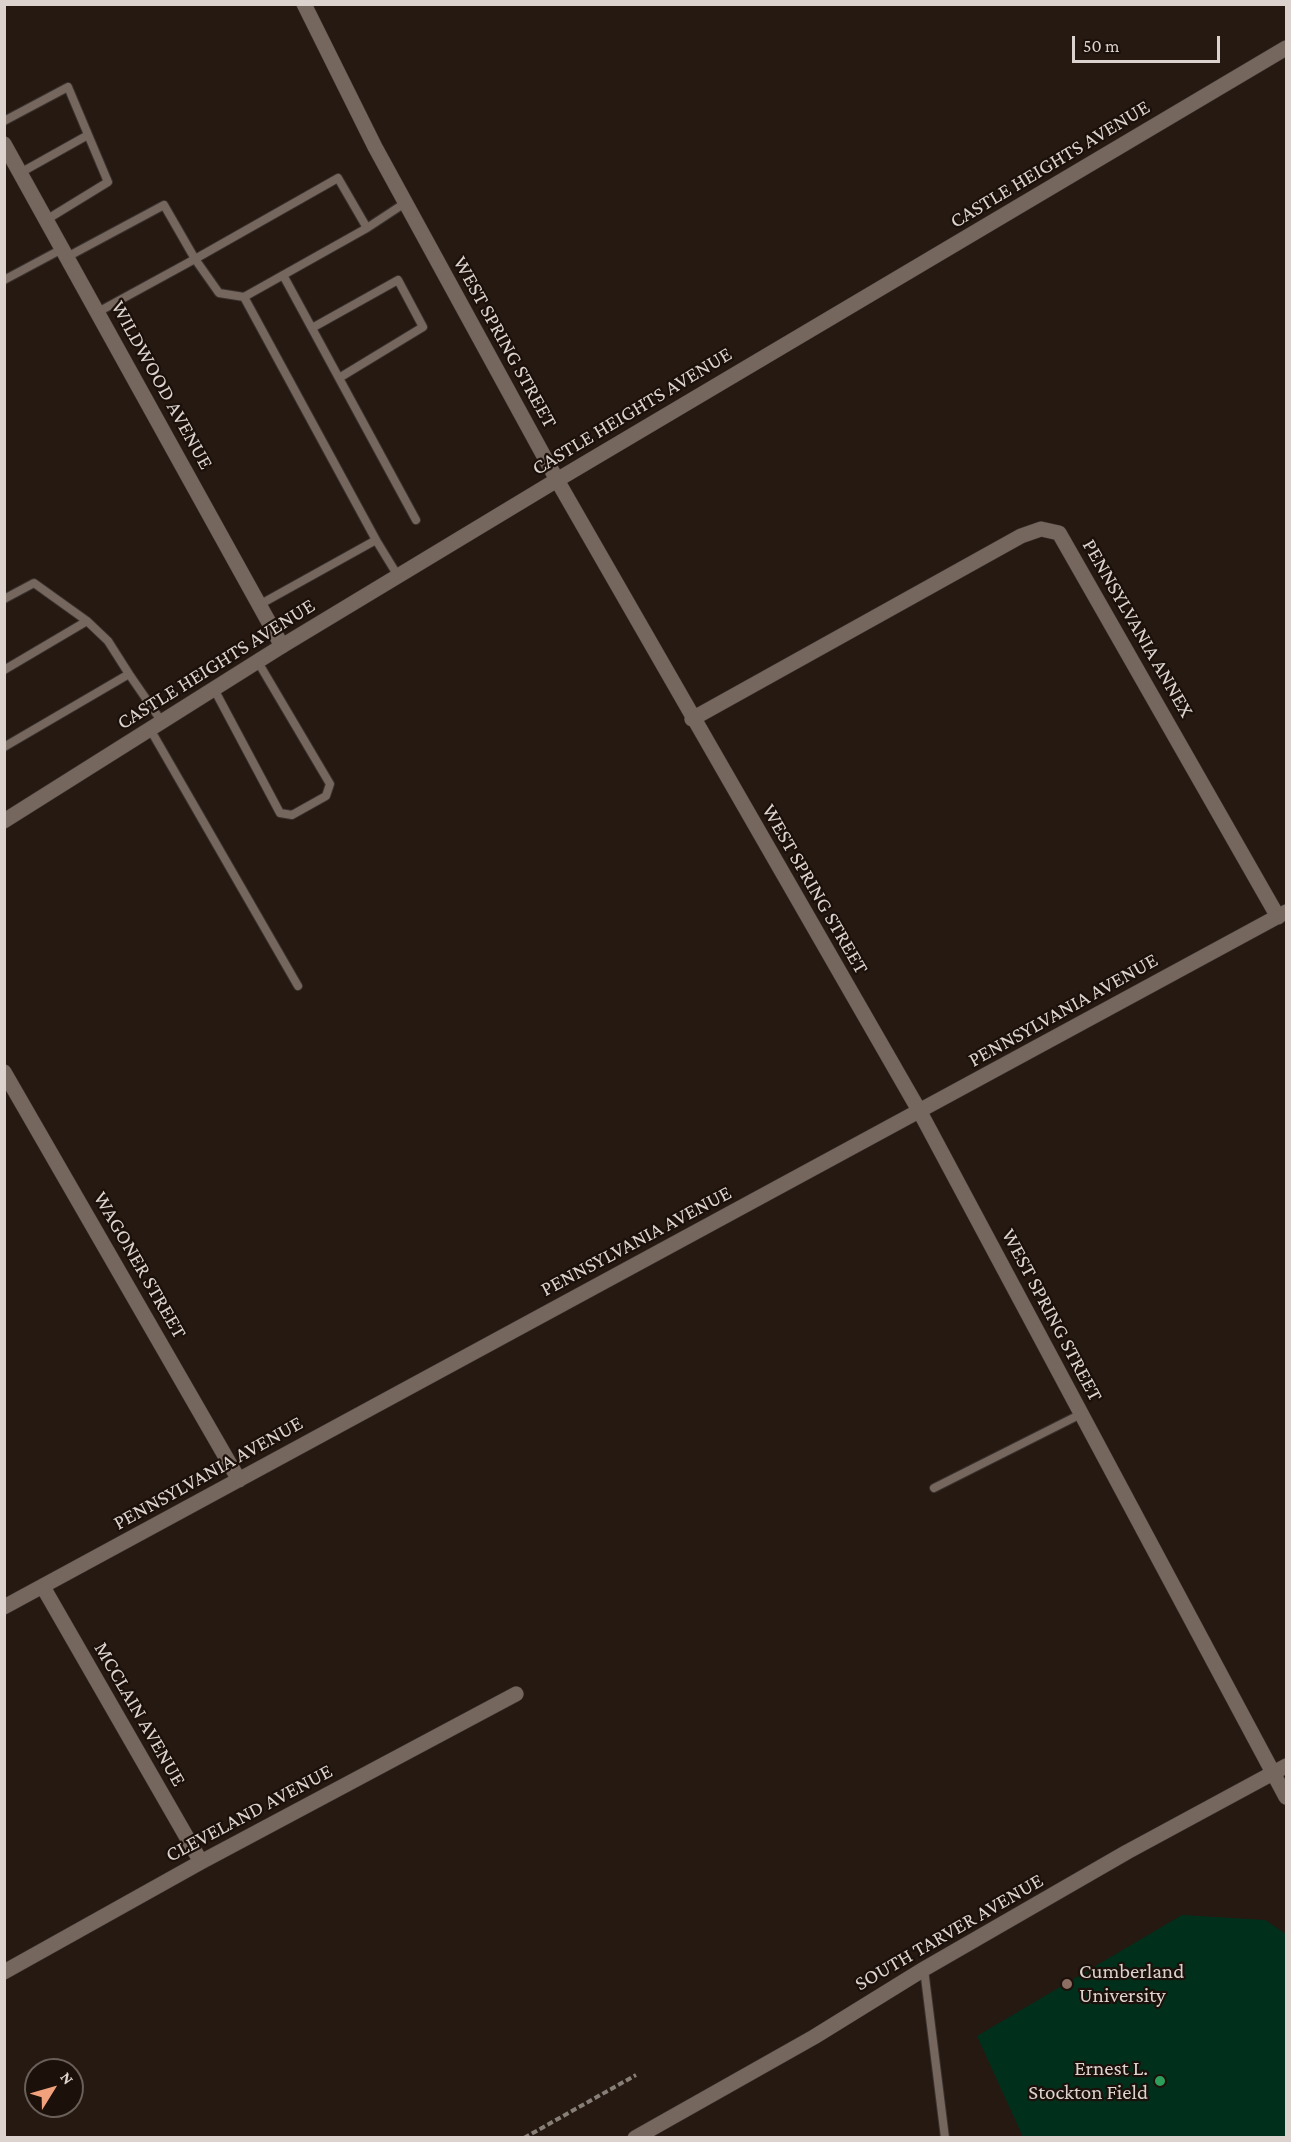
<!DOCTYPE html>
<style>
body{margin:0}
#map{position:relative;width:1291px;height:2142px;overflow:hidden;background:#251912;font-family:"Crimson Pro",serif}
canvas{display:block}
.frame{position:absolute;inset:0;border:6px solid #dcd3ce;pointer-events:none}
.north{position:absolute;left:24px;top:2058px;width:60px;height:60px;box-sizing:border-box;background:#1c100a;border:2px solid #695e58;border-radius:50%;rotate:53deg;font-size:16px;font-weight:700;line-height:24px;text-align:center;color:#dcd3ce}
.north::after{content:'';display:block;margin:auto;width:21px;height:27px;background:#f1a17c;clip-path:polygon(50% 0,100% 100%,50% 72%,0 100%)}
.scale{position:absolute;left:1072px;top:36px;width:148px;height:27px;box-sizing:border-box;border:3px solid #dcd3ce;border-top:0;padding-left:8px;font-size:18px;line-height:21px;white-space:nowrap;color:#dcd3ce;-webkit-text-stroke:4px #1c100a;paint-order:stroke}
</style>
<div id="map">
<canvas width="1291" height="2142"></canvas>
<div class="frame"></div>
<div class="north">N</div>
<div class="scale">50 m</div>
</div>
<script>
const ctx = document.querySelector('canvas').getContext('2d');
ctx.lineJoin = 'round';
function paint(path, color) { ctx.fillStyle = color; ctx.fill(path, 'evenodd'); }
const shape = rows => new Path2D(rows.map(r => 'M' + r).join(''));
function stroke(path, color, width, dash) { ctx.strokeStyle = color; ctx.lineWidth = width; ctx.lineCap = dash ? 'butt' : 'round'; ctx.setLineDash(dash || []); ctx.stroke(path); }
function write(font, color, halo, rows, align = 'center') {
  ctx.font = font + ' "Crimson Pro",serif'; ctx.lineWidth = 4.5; ctx.setLineDash([]); ctx.textBaseline = 'middle'; ctx.strokeStyle = halo; ctx.fillStyle = color; for (const [text, x, y, turn = 0] of rows) {
    ctx.save(); ctx.translate(x, y); ctx.rotate((+turn || 0) * Math.PI / 180); ctx.textAlign = isNaN(turn) ? turn : align; if (halo) ctx.strokeText(text, 0, 0); ctx.fillText(text, 0, 0); ctx.restore();
  }
}
paint(shape([
 [1182,1915,1265,1920,1286,1934,1286,2137,1023,2137,977,2036]
]), '#00301c');
const service = shape([
 [4,121,68,87,108,182,46,220],
 [20,173,88,135],
 [367,228,405,203],
 [67,257,164,205,195,259,219,293,244,297,367,228,338,178,195,259,98,312],
 [283,275,416,520],
 [4,280,62,249],
 [244,297,376,540,259,605],
 [312,328,398,280,423,327,339,378],
 [376,540,398,576],
 [4,599,34,583,87,621,108,641,129,674],
 [4,670,87,621],
 [214,689,280,813,292,815,326,796,330,784,258,662],
 [150,729,298,986],
 [4,747,129,674,162,722],
 [934,1488,1081,1414],
 [924,1969,945,2138]
]);
const minor = shape([
 [304,4,375,147,557,480,920,1112,1286,1797],
 [4,144,282,646],
 [692,719,1021,536,1041,529,1059,533,1278,917],
 [4,1072,239,1480],
 [43,1587,201,1862],
 [4,1607,1286,912],
 [4,1972,201,1862,516,1694],
 [635,2138,814,2037,924,1969,1127,1852,1286,1766]
]);
const tertiary = shape([
 [4,821,282,646,557,480,1286,48]
]);
stroke(service, '#3b322f', 10);
stroke(minor, '#3b322f', 16);
stroke(tertiary, '#3b322f', 16);
stroke(shape([
 [524,2138,636,2075]
]), '#887e78', 4, [6, 3]);
stroke(service, '#75665e', 8);
stroke(minor, '#75665e', 15);
stroke(tertiary, '#75665e', 15);
for (const [x, y, r, color] of [
 [1067,1984,6,"#8d6e63"],
 [1160,2081,6,"#2e9e5b"]
]) { const dot = new Path2D(); dot.arc(x, y, r, 0, 2 * Math.PI); ctx.fillStyle = color; ctx.fill(dot); stroke(dot, '#1c100a', 2); }
write('21px', '#dcd3ce', '#1c100a', [
 ["CASTLE HEIGHTS AVENUE",1050,164,-31],
 ["WEST SPRING STREET",505,342,61],
 ["WILDWOOD AVENUE",162,385,61],
 ["CASTLE HEIGHTS AVENUE",632,411,-31],
 ["PENNSYLVANIA ANNEX",1138,628,60],
 ["CASTLE HEIGHTS AVENUE",216,664,-32],
 ["WEST SPRING STREET",815,889,60],
 ["PENNSYLVANIA AVENUE",1063,1010,-29],
 ["PENNSYLVANIA AVENUE",636,1241,-28],
 ["WAGONER STREET",140,1265,60],
 ["WEST SPRING STREET",1052,1315,62],
 ["PENNSYLVANIA AVENUE",208,1473,-29],
 ["MCCLAIN AVENUE",140,1714,60],
 ["CLEVELAND AVENUE",249,1813,-28],
 ["SOUTH TARVER AVENUE",949,1932,-30]
]);
write('21px', '#dcd3ce', '#1c100a', [
 ["Cumberland",1079,1972],
 ["University",1079,1996],
 ["Ernest L.",1148,2069,"right"],
 ["Stockton Field",1148,2093,"right"]
], 'left');
</script>
